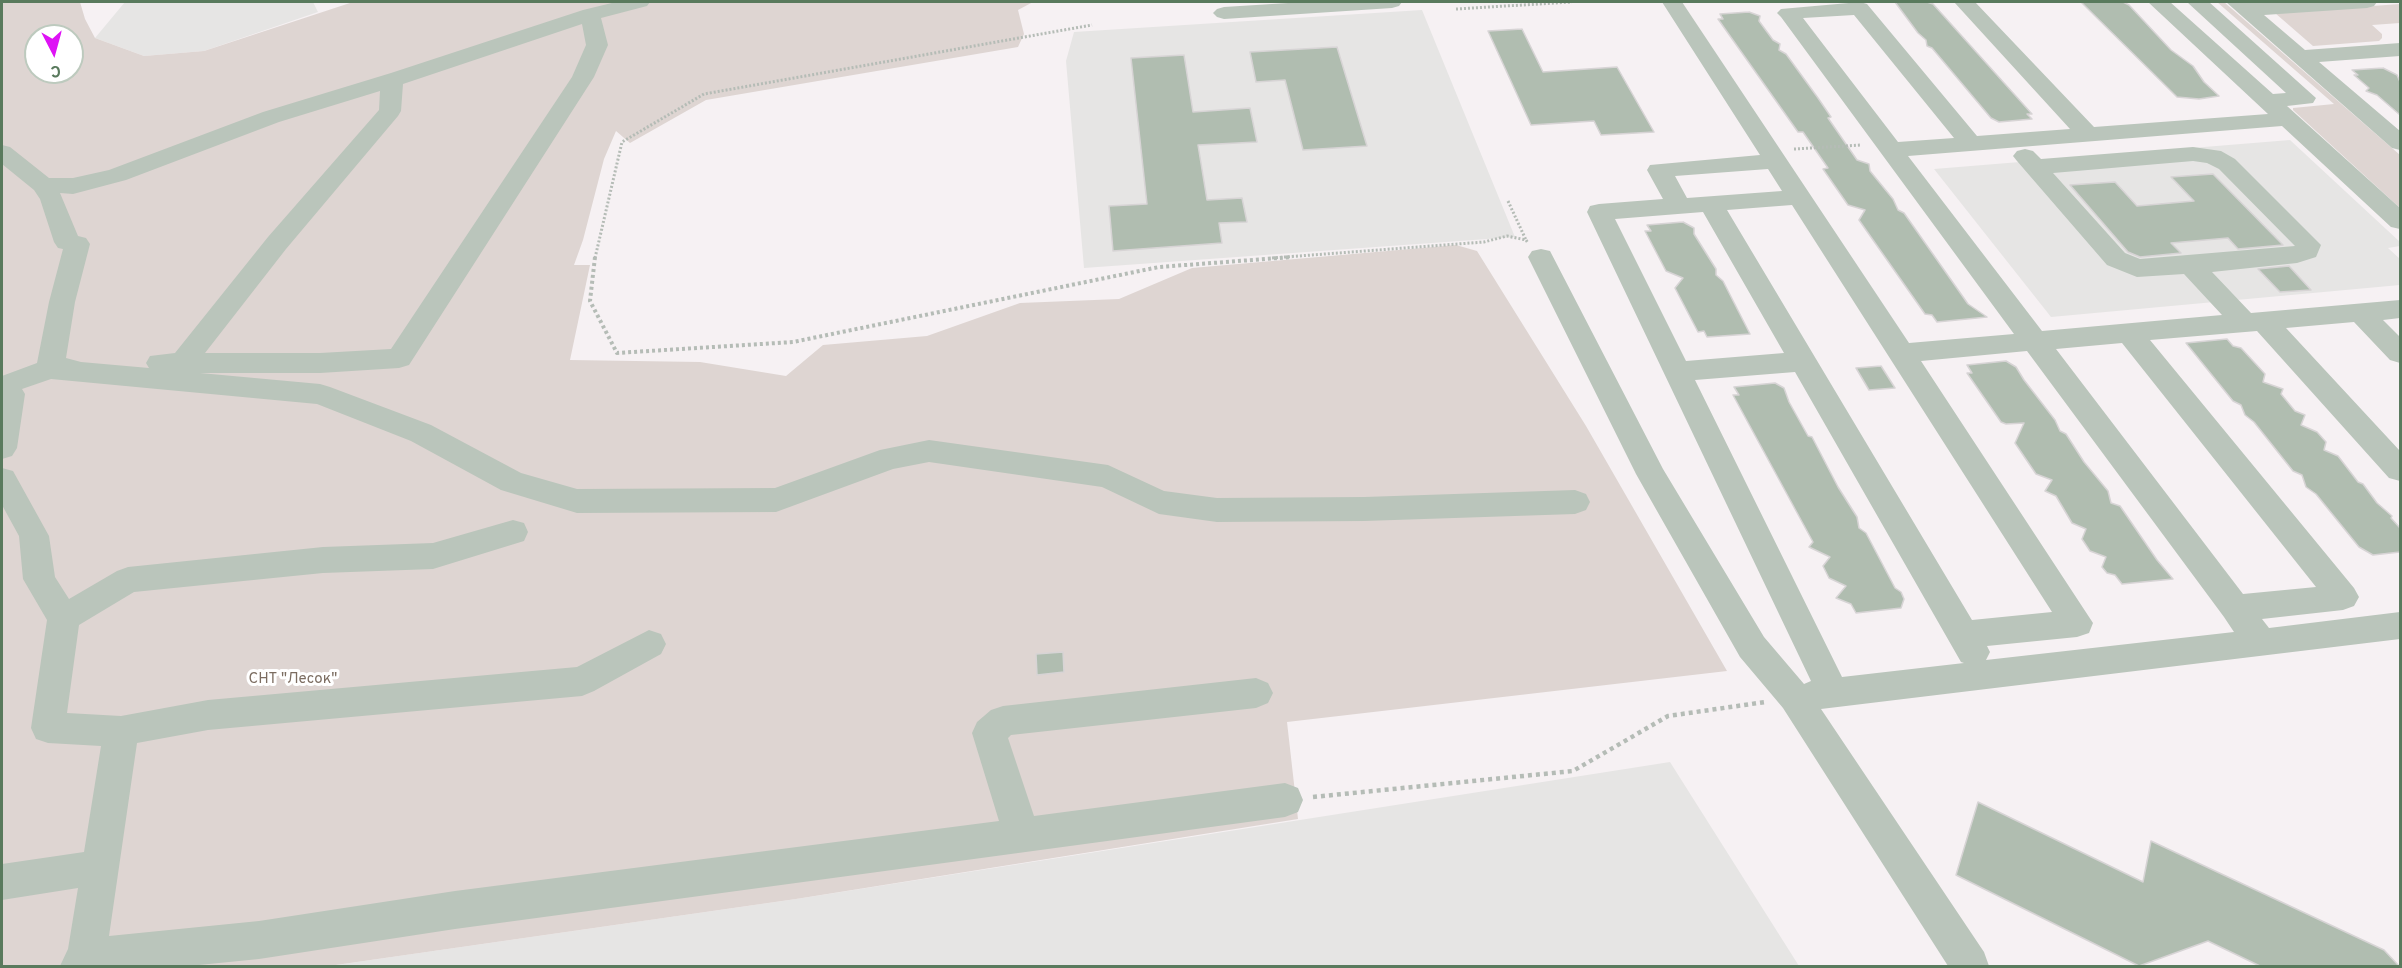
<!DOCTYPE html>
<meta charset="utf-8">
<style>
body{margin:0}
#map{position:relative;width:2402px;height:968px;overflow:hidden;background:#f6f1f3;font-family:Overpass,sans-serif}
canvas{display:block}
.frame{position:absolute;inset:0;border:3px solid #597a5d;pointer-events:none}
.north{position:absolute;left:24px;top:24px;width:60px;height:60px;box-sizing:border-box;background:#fff;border:2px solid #bdcabe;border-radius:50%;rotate:174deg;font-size:16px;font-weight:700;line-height:24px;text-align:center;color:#597a5d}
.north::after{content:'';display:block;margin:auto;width:21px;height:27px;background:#de12f5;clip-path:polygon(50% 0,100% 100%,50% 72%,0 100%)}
</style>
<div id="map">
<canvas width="2402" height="968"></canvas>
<div class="frame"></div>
<div class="north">С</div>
</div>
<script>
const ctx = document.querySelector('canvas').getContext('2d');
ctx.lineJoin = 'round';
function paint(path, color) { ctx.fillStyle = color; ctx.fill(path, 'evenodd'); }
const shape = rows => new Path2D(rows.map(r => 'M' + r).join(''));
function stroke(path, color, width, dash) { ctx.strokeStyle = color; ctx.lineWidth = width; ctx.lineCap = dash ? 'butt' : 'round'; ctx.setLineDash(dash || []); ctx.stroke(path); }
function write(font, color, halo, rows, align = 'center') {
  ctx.font = font + ' Overpass,sans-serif'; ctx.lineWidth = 6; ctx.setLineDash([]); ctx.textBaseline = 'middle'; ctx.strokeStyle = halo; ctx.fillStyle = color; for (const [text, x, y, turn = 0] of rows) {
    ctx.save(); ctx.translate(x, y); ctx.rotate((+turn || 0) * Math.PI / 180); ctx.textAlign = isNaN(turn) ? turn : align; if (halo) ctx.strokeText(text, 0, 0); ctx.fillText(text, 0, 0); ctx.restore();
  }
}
paint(shape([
 [125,2,313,2,318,12,204,51,144,56,95,38],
 [1422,10,1515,237,1084,268,1066,61,1074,32],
 [2290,140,2400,242,2400,246,2388,248,2400,259,2400,285,2051,317,1934,169],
 [1670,762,1799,966,329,966,796,899]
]), '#e6e5e4');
paint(shape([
 [2,2,80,2,85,19,95,38,144,56,204,51,353,2,1033,2,1018,10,1024,34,1018,47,706,100,630,143,616,131,604,159,583,240,574,265,590,265,570,360,700,362,786,376,823,345,927,336,1020,303,1119,299,1192,268,1456,245,1477,251,1586,426,1727,671,1287,722,1298,819,796,899,329,966,2,966],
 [36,36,72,36,72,72,36,72],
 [2217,2,2224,2,2400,155,2400,208,2293,110,2293,108,2334,104],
 [2400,4,2400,23,2372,25,2382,34,2382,38,2379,41,2313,46,2275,13]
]), '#ded5d2');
const building = shape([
 [1895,2,1927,2,1933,4,2032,114,2027,114,2032,119,1999,122,1991,118,1932,48,1927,46,1926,40,1918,33,1895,2],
 [2081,2,2123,2,2129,5,2171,50,2193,66,2204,82,2219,96,2199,99,2177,97,2081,2],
 [1749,12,1760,16,1759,21,1773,40,1780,44,1779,50,1786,54,1818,98,1831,117,1828,118,1857,160,1869,164,1870,171,1893,199,1898,210,1904,213,1968,304,1987,317,1937,322,1932,315,1925,314,1859,220,1865,210,1848,205,1823,169,1828,168,1803,132,1798,132,1718,19,1723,19,1720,14,1749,12],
 [1522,29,1543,72,1617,67,1654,132,1601,135,1594,121,1531,125,1488,31,1522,29],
 [1337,47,1367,146,1303,150,1285,80,1256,82,1250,52,1337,47],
 [1184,55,1193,112,1250,108,1257,142,1198,145,1207,200,1242,198,1247,222,1219,223,1222,243,1113,251,1109,206,1147,204,1131,58,1184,55],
 [2383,68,2397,75,2400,82,2400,115,2377,95,2366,91,2369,88,2354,75,2358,75,2352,70,2383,68],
 [2213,174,2283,245,2238,249,2228,238,2171,243,2181,253,2140,257,2128,252,2070,185,2115,182,2137,206,2194,201,2171,177,2213,174],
 [1683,222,1694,228,1694,234,1716,269,1716,275,1723,281,1750,334,1707,337,1704,331,1698,332,1675,288,1683,278,1666,271,1645,231,1651,231,1647,225,1683,222],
 [2289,266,2311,290,2280,292,2258,269,2289,266],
 [2227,339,2233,346,2241,348,2265,374,2263,382,2283,389,2281,394,2295,411,2305,415,2301,425,2317,432,2326,442,2324,450,2338,456,2358,482,2363,484,2377,503,2392,516,2391,518,2400,528,2400,552,2373,555,2359,547,2316,494,2306,487,2302,475,2293,471,2254,422,2245,415,2241,405,2233,401,2186,343,2227,339],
 [2006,361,2016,367,2024,380,2055,420,2060,431,2066,434,2084,462,2108,491,2111,503,2120,506,2157,560,2173,579,2122,584,2115,575,2107,573,2102,567,2106,557,2090,551,2082,539,2086,529,2072,523,2056,496,2045,491,2052,480,2036,474,2015,443,2024,423,2006,424,2001,422,1967,373,1972,373,1967,365,2006,361],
 [1881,366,1895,388,1869,390,1856,368,1881,366],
 [1775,383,1784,388,1789,402,1808,436,1812,437,1838,487,1857,517,1859,528,1866,533,1895,588,1901,592,1904,599,1901,608,1856,613,1851,604,1836,598,1846,586,1829,578,1823,566,1830,557,1809,547,1813,542,1733,395,1739,395,1734,387,1775,383],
 [1063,652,1064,672,1037,675,1036,654,1063,652],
 [1978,802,2143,882,2151,841,2384,950,2399,966,2260,966,2208,941,2139,966,1956,875,1978,802]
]);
paint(building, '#b0bdb0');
stroke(building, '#d7d4d5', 1.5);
stroke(shape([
 [1456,9,1572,2],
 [1794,149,1861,145],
 [1508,201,1526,240],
 [595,258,622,142,704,94,1092,25],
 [1272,258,1484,242,1507,236,1526,240,1528,243]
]), '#b5bcb6', 3, [2, 2]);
stroke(shape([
 [595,257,590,301,617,353,793,342,1159,267,1292,257]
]), '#b5bcb6', 4, [3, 3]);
stroke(shape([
 [1313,797,1573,771,1668,716,1765,702]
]), '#b5bcb6', 4.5, [4, 4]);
paint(shape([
 [616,2,650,2,647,6,601,18,608,45,594,77,409,365,399,368,320,373,200,373,320,384,330,387,431,425,521,473,577,489,775,488,880,450,929,440,1108,465,1164,491,1217,498,1364,497,1575,490,1586,494,1590,502,1586,510,1575,514,1364,521,1217,522,1159,514,1102,487,929,462,893,469,776,512,577,513,501,490,411,441,317,404,51,379,22,389,25,394,17,448,12,456,2,459,2,376,37,363,49,302,63,249,58,248,54,242,40,199,34,190,2,164,2,145,10,147,49,178,73,178,109,170,263,112,391,73,583,10,616,2],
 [582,24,586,45,572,77,391,349,320,353,205,353,286,249,398,116,401,111,403,84,582,24],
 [380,91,379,110,268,237,175,353,150,356,146,363,149,368,81,362,66,358,75,302,90,244,86,238,78,236,60,193,73,194,126,180,279,122,380,91],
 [1304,2,1402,2,1399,6,1392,8,1224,19,1217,17,1213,13,1217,9,1224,7,1304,2],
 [1662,2,1682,2,1909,343,2014,334,1781,17,1777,13,1781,9,1860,2,1867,4,1977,136,2070,129,1954,2,1975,2,2094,127,2268,114,2148,2,2170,2,2273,94,2286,93,2187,2,2209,2,2316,98,2313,103,2287,106,2400,208,2400,229,2391,227,2282,126,1908,156,2042,331,2222,315,2184,274,2137,277,2107,265,2017,161,2013,156,2017,151,2025,149,2033,151,2041,159,2193,147,2221,151,2235,159,2321,245,2316,257,2297,263,2212,272,2251,313,2400,300,2400,318,2383,320,2400,337,2400,363,2390,360,2354,322,2286,328,2400,451,2400,481,2389,478,2257,331,2150,340,2354,588,2359,597,2354,606,2343,610,2262,619,2269,628,2400,612,2400,639,1821,709,1984,952,1989,966,1948,966,1783,708,1740,657,1636,474,1528,257,1532,251,1541,249,1550,251,1663,469,1764,637,1804,684,1811,681,1587,212,1590,206,1599,204,1663,199,1647,170,1650,165,1760,155,1662,2],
 [1854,15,1954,138,1898,142,1803,18,1854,15],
 [2193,161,2207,163,2219,169,2295,246,2140,259,2125,253,2053,173,2193,161],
 [1768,169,1782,191,1687,198,1675,176,1768,169],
 [1792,205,2052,612,1972,620,1727,210,1792,205],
 [1703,212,1784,353,1686,361,1615,219,1703,212],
 [2122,343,2316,587,2243,594,2056,349,2122,343],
 [2027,351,2224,617,2234,632,1986,660,1990,652,1987,646,2077,637,2089,633,2093,623,1921,361,2027,351],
 [1795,372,1961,662,1964,663,1842,677,1695,380,1795,372],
 [2226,2,2377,2,2374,6,2367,8,2264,15,2305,50,2400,43,2400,56,2319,62,2400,131,2400,150,2392,148,2226,2],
 [2,468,13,471,49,536,55,577,69,599,117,571,128,567,323,547,433,543,513,520,524,523,528,532,524,541,433,569,323,573,134,592,79,625,67,713,121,716,208,700,577,667,649,630,661,634,666,644,661,654,594,691,582,696,208,730,137,743,109,936,259,921,455,891,999,821,972,733,977,722,991,710,1003,706,1256,678,1268,683,1273,693,1268,703,1256,708,1011,735,1008,738,1034,816,1285,783,1298,788,1303,800,1298,812,1285,817,455,929,259,959,189,966,60,966,68,949,78,888,2,900,2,864,84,852,101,746,48,743,36,739,31,728,47,620,23,579,19,536,2,505,2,468]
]), '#bac5bb');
write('15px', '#7c6d61', '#fff', [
 ["СНТ \"Лесок\"",293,680]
]);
</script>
